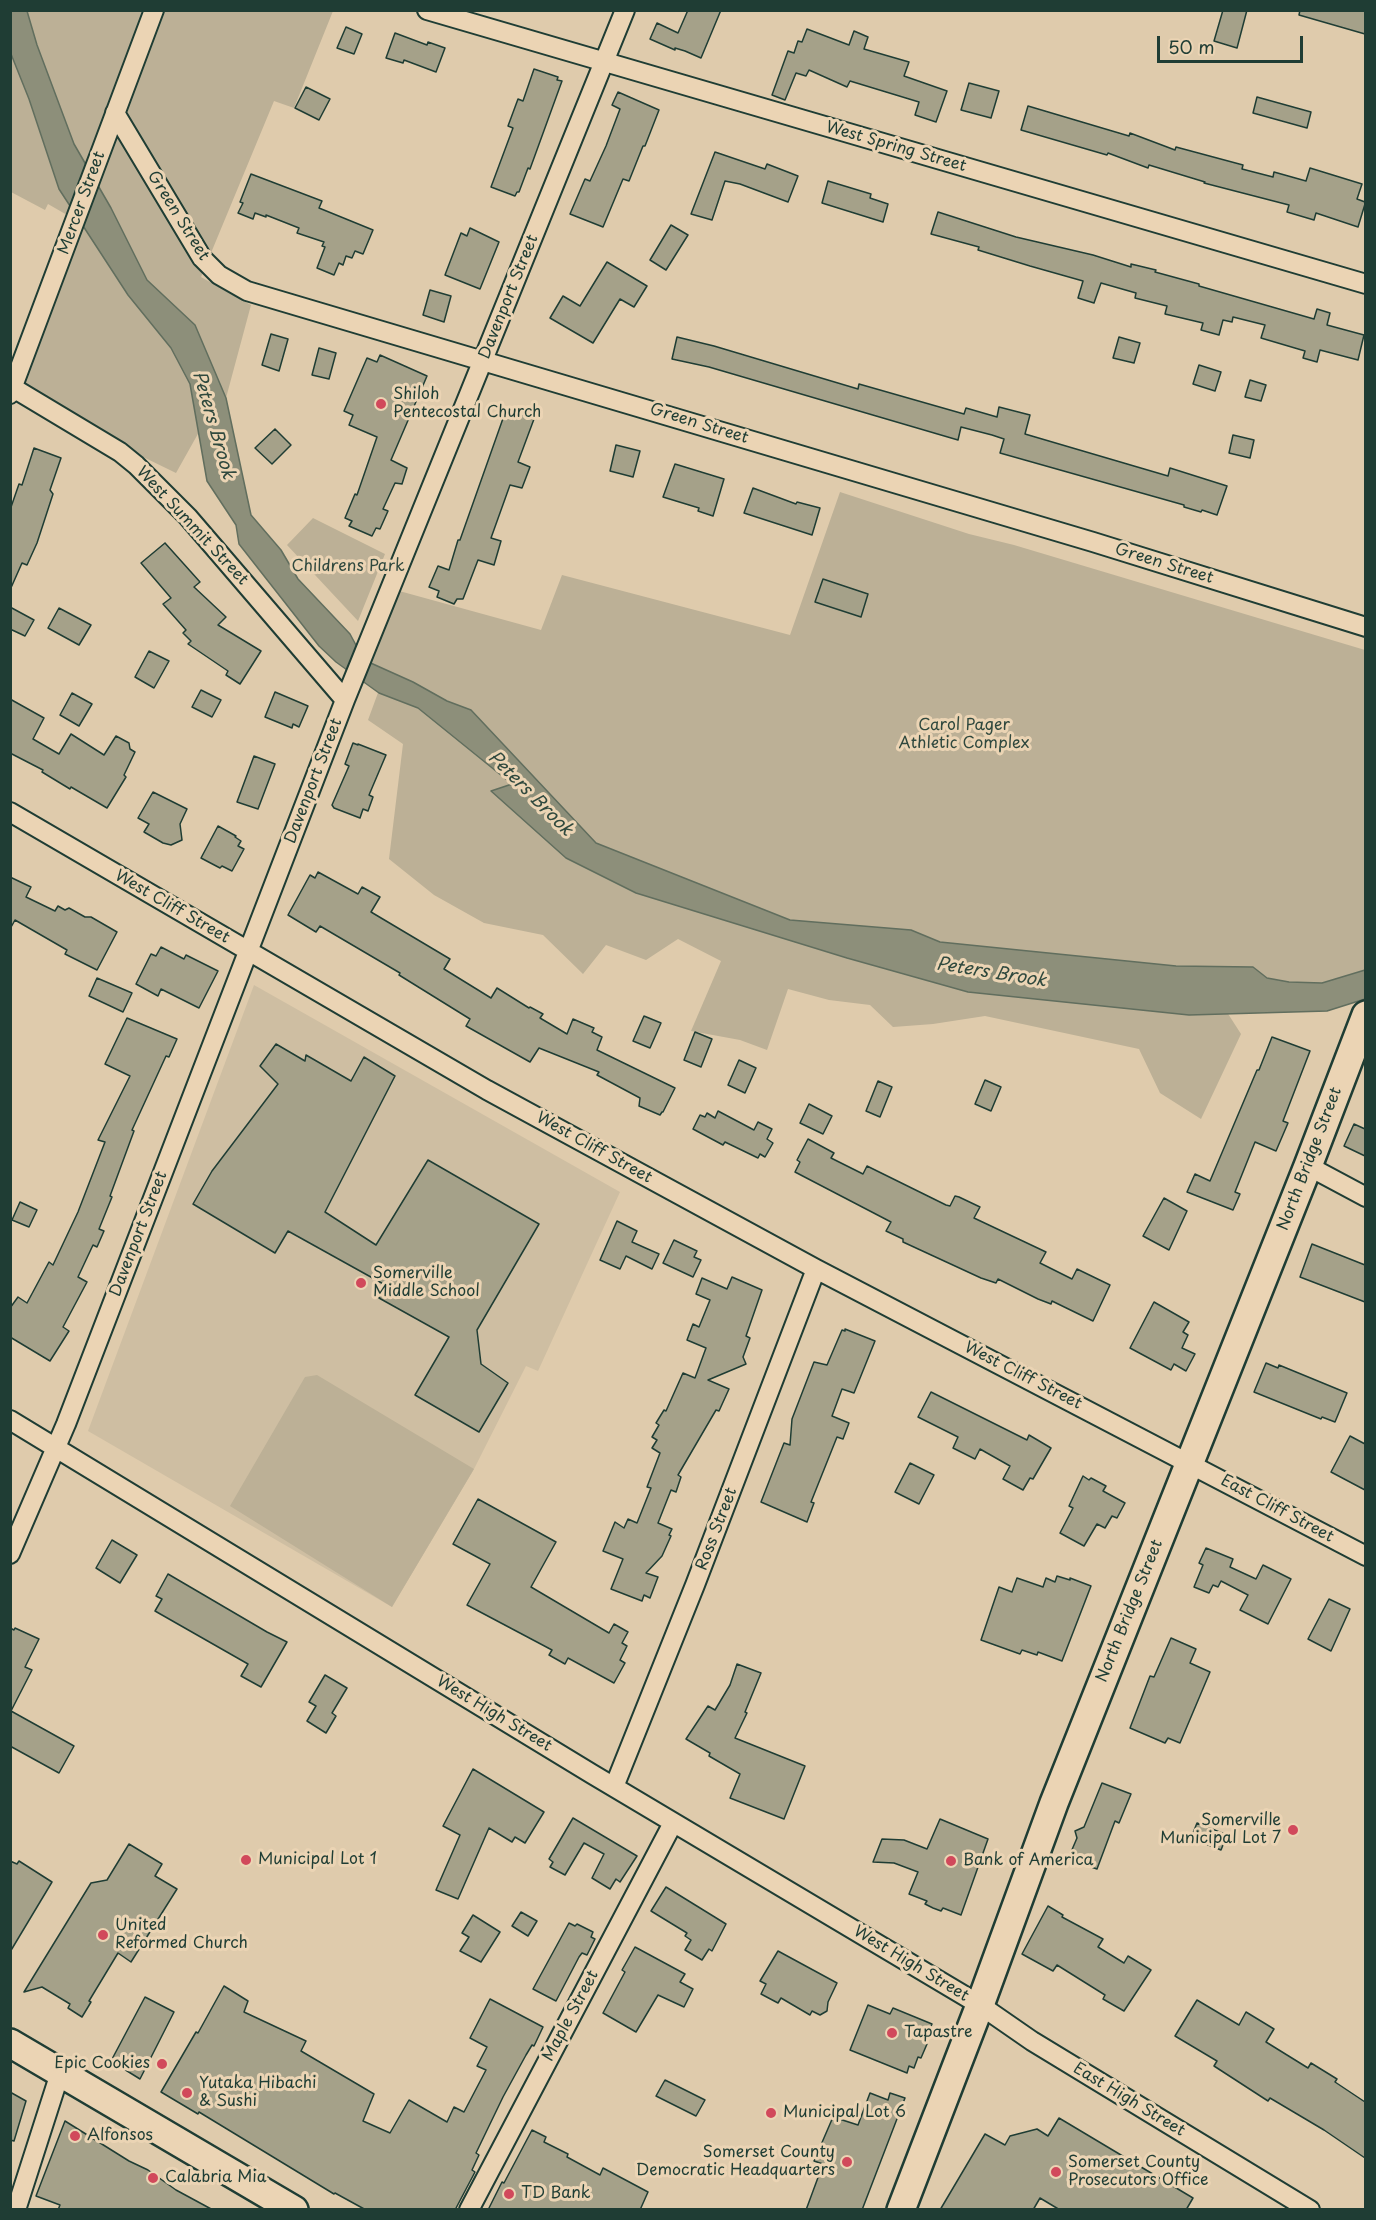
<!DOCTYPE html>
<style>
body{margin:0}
#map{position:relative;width:1376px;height:2220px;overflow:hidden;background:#dfcbac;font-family:"Playpen Sans",sans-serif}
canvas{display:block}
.frame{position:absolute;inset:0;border:12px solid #1f3d34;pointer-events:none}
.scale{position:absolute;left:1157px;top:36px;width:146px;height:27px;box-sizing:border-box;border:3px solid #1f3d34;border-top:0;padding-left:8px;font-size:18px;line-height:21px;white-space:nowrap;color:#1f3d34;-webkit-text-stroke:4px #ebd4b4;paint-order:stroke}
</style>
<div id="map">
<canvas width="1376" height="2220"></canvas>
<div class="frame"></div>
<div class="scale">50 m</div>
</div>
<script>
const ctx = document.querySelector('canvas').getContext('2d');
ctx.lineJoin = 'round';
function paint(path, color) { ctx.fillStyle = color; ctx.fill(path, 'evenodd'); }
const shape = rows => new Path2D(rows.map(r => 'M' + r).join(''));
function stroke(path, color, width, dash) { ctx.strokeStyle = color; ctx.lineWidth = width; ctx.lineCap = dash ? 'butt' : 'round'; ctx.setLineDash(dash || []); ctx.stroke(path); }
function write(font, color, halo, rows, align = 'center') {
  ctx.font = font + ' "Playpen Sans",sans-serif'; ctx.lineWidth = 6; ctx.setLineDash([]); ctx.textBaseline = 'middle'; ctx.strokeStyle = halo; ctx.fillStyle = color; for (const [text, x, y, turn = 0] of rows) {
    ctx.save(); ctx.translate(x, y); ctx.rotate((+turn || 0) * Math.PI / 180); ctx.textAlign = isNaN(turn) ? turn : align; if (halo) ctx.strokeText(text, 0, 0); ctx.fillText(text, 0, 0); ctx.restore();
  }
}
paint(shape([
 [254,985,620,1192,538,1371,526,1366,474,1469,392,1607,88,1431]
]), '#cebea2');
paint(shape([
 [10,11,333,11,294,108,274,101,201,277,251,305,226,398,199,432,176,473,12,393,74,219,48,204,45,210,11,192],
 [840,492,969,534,1014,545,1365,650,1365,970,1322,983,1289,982,1267,978,1253,967,1198,967,1241,1034,1201,1119,1160,1093,1139,1049,985,1016,933,1024,893,1027,870,1005,829,1000,788,989,767,1050,740,1040,691,1031,721,961,678,939,646,960,606,945,583,974,543,935,484,923,434,895,389,859,403,744,368,720,386,671,364,660,392,589,541,630,562,575,790,635],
 [313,518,385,554,358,621,287,545],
 [317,1375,474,1469,392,1607,230,1506,305,1377]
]), '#bcb096');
const water = shape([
 [11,11,27,11,37,45,74,144,111,208,147,280,195,325,226,398,251,515,281,550,298,579,350,634,364,660,413,682,447,701,471,710,596,843,790,920,911,930,940,942,1176,966,1253,967,1267,978,1289,982,1322,983,1365,970,1365,999,1327,1011,1189,1015,968,992,847,958,636,893,566,858,491,791,512,784,418,708,379,693,336,662,319,646,239,544,236,525,207,481,190,384,171,348,128,295,59,189,29,99,11,54,11,11]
]);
paint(water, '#8d8f7a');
stroke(water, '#616e5e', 1.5);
const building = shape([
 [688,10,721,10,701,58,685,51,675,48,675,50,650,39,657,23,678,33,688,10],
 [1223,10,1247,10,1237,48,1214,41,1223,10],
 [1300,10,1365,10,1365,34,1299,15,1300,10],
 [346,27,362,34,354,54,337,48,346,27],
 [807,29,849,45,854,31,868,37,864,49,909,62,904,76,947,91,936,122,915,115,919,102,850,81,847,87,809,70,806,76,796,73,785,100,772,95,788,51,794,53,798,41,802,42,807,29],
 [395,33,427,45,428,42,445,48,436,72,404,60,403,63,386,58,395,33],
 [534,69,558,77,557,80,562,81,530,169,528,168,519,192,517,192,515,196,491,187,513,128,508,126,518,99,523,101,534,69],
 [969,83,999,91,991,118,961,110,969,83],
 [306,87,330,99,319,120,295,108,306,87],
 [618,92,659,110,645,146,643,146,629,181,623,179,603,227,570,214,585,179,590,181,606,146,620,109,612,105,618,92],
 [1257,97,1311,112,1307,128,1253,113,1257,97],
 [1028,106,1129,136,1130,133,1175,150,1176,147,1243,165,1242,169,1273,177,1274,172,1306,181,1310,168,1362,184,1357,199,1365,202,1365,204,1358,227,1316,213,1314,220,1287,212,1289,205,1204,183,1205,182,1149,165,1148,168,1108,153,1107,155,1021,130,1028,106],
 [715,152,765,169,767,164,798,176,788,202,740,184,725,181,712,220,691,214,715,152],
 [251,174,322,201,319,208,373,230,363,254,355,251,352,258,346,256,343,265,339,263,334,275,317,268,325,247,322,246,324,242,297,233,299,228,266,215,266,217,255,213,253,219,238,213,243,203,240,202,251,174],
 [828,181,871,194,870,198,888,204,883,222,822,203,828,181],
 [938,212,1016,237,1093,255,1131,267,1131,264,1156,270,1155,272,1199,284,1199,286,1314,319,1317,309,1330,313,1327,325,1364,335,1358,360,1320,350,1317,362,1303,358,1305,351,1261,338,1265,325,1233,317,1232,322,1223,320,1219,335,1201,330,1203,323,1165,314,1167,306,1135,298,1136,293,1101,283,1094,303,1078,298,1083,281,1030,266,978,250,979,247,931,234,938,212],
 [671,225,688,235,666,270,650,260,671,225],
 [470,228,499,242,480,289,445,275,461,233,467,236,470,228],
 [607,262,647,286,634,307,620,299,593,343,550,318,563,296,580,306,607,262],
 [430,290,451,296,444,322,423,315,430,290],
 [271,334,288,339,279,371,262,365,271,334],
 [677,337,714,346,858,389,859,384,964,414,966,408,997,417,999,407,1030,415,1025,434,1168,476,1170,468,1227,486,1217,515,1202,510,1201,512,1184,507,1184,505,1000,453,1004,439,992,435,961,427,958,440,709,367,672,359,677,337],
 [1119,337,1140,343,1134,363,1113,358,1119,337],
 [319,348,336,353,329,379,312,375,319,348],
 [380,355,427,376,391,460,407,468,402,484,395,483,383,509,388,511,380,529,376,528,372,536,349,526,352,521,345,518,355,494,357,495,377,437,349,425,353,415,344,411,367,358,377,362,380,355],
 [1199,365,1221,372,1215,391,1193,384,1199,365],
 [1250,380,1266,385,1261,401,1245,397,1250,380],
 [506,410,534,419,518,462,530,467,522,488,510,485,491,538,501,541,494,565,478,560,463,599,457,599,454,604,437,597,439,591,429,587,438,566,449,570,458,540,460,540,506,410],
 [275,429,291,445,272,464,255,448,275,429],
 [1233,435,1254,440,1250,458,1229,453,1233,435],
 [616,445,640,451,633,477,610,471,616,445],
 [34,448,61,458,50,490,53,494,37,543,27,565,22,563,10,590,10,510,19,484,22,485,34,448],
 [675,464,724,479,713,516,698,511,699,508,663,497,675,464],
 [753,488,796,504,797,502,820,508,812,535,744,513,753,488],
 [165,543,200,582,194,587,226,617,218,625,261,651,240,684,226,675,228,671,188,644,191,641,183,633,186,630,163,604,171,598,141,563,165,543],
 [823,579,868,594,861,617,815,602,823,579],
 [10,607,34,620,25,636,10,629,10,607],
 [59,608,91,625,79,645,48,628,59,608],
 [149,651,169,661,154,688,135,677,149,651],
 [201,690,221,700,212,717,192,707,201,690],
 [275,692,308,706,299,727,293,724,292,728,265,717,275,692],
 [72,693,92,704,79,726,60,715,72,693],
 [10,699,44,718,33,739,59,754,71,734,104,755,116,736,129,743,130,749,135,752,124,775,126,777,107,808,71,787,70,789,42,772,43,770,10,753,10,699],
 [353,743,358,745,358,744,386,755,369,795,373,797,368,811,363,809,360,818,334,808,332,805,349,766,345,764,353,743],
 [254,756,275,764,258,809,237,802,254,756],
 [153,792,187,809,180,824,182,840,171,845,163,843,144,832,149,824,138,818,153,792],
 [218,826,236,836,235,837,241,841,238,846,244,849,232,871,222,866,220,868,201,858,218,826],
 [318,872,358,894,362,887,380,897,371,912,450,959,444,969,491,998,497,988,529,1008,530,1007,543,1014,540,1018,567,1034,573,1019,594,1028,592,1032,602,1037,597,1050,675,1088,663,1112,662,1112,660,1115,639,1106,640,1098,597,1075,599,1072,539,1048,530,1062,466,1026,470,1019,399,975,400,973,320,926,316,932,288,915,310,875,315,878,318,872],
 [10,877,31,887,26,897,55,911,58,906,65,910,69,908,85,917,91,917,117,932,97,970,65,954,67,950,15,920,10,929,10,877],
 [161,947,184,959,186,955,218,971,199,1008,161,989,158,996,136,984,151,954,156,956,161,947],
 [97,978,132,993,123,1012,89,996,97,978],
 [644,1016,661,1023,650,1048,633,1041,644,1016],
 [127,1018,177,1039,169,1057,166,1056,132,1130,134,1131,110,1196,112,1197,99,1229,104,1231,97,1247,93,1245,78,1277,87,1282,63,1327,69,1331,50,1361,10,1337,10,1308,18,1297,27,1303,49,1262,53,1265,78,1212,105,1142,98,1140,130,1076,105,1064,127,1018],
 [695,1032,712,1039,701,1067,684,1060,695,1032],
 [1272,1037,1310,1051,1283,1121,1288,1123,1276,1151,1255,1142,1235,1192,1240,1194,1233,1210,1187,1192,1195,1174,1210,1181,1257,1070,1259,1070,1272,1037],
 [276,1044,305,1061,306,1055,351,1081,364,1057,395,1076,325,1212,376,1245,428,1160,539,1224,477,1330,481,1364,508,1383,479,1432,415,1395,449,1337,379,1298,387,1286,288,1231,275,1253,193,1204,212,1171,278,1084,260,1066,276,1044],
 [739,1060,756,1068,745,1093,728,1085,739,1060],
 [985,1080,1001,1087,991,1111,975,1104,985,1080],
 [878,1081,892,1087,880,1117,866,1111,878,1081],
 [809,1104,832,1116,823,1134,800,1123,809,1104],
 [718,1111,754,1130,758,1122,772,1129,767,1139,773,1143,765,1157,760,1154,758,1158,725,1142,723,1145,693,1129,700,1115,705,1117,707,1113,715,1118,718,1111],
 [1354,1124,1365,1129,1365,1156,1344,1146,1354,1124],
 [808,1139,834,1153,831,1158,863,1174,867,1166,946,1205,950,1206,955,1196,959,1197,980,1207,974,1218,1046,1252,1040,1263,1072,1279,1077,1269,1110,1285,1093,1321,1052,1301,1051,1304,1038,1299,998,1279,996,1283,981,1278,903,1242,903,1239,886,1231,891,1222,795,1172,800,1162,797,1160,808,1139],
 [1164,1198,1187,1211,1169,1250,1143,1236,1164,1198],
 [20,1202,37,1210,29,1227,12,1220,20,1202],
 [617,1221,637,1231,632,1242,659,1254,652,1269,626,1256,620,1269,600,1260,617,1221],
 [674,1240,697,1251,694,1257,701,1260,693,1277,663,1263,674,1240],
 [1312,1244,1365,1265,1365,1302,1300,1277,1312,1244],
 [732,1277,762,1290,746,1336,750,1338,743,1357,746,1364,708,1380,729,1389,719,1411,716,1410,678,1475,681,1477,676,1492,671,1490,658,1523,672,1529,669,1535,671,1536,662,1556,646,1573,658,1577,650,1598,644,1595,642,1601,611,1589,623,1559,603,1551,615,1522,624,1528,628,1519,637,1523,651,1488,647,1487,660,1453,652,1448,657,1440,652,1437,659,1425,656,1423,664,1410,666,1411,683,1373,695,1378,706,1348,687,1340,693,1324,699,1327,710,1300,696,1294,702,1278,727,1289,732,1277],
 [1154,1302,1189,1322,1183,1332,1188,1335,1182,1348,1195,1354,1186,1371,1174,1364,1171,1370,1130,1348,1154,1302],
 [845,1329,875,1341,854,1393,842,1389,832,1416,849,1423,843,1439,837,1437,811,1502,814,1503,807,1522,761,1502,784,1443,790,1445,792,1419,814,1362,827,1365,842,1330,845,1331,845,1329],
 [1266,1363,1278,1368,1279,1365,1347,1393,1335,1422,1322,1417,1321,1419,1254,1392,1266,1363],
 [931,1392,1027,1440,1029,1435,1051,1448,1033,1479,1030,1478,1023,1490,1003,1479,1010,1466,980,1449,975,1459,953,1448,958,1437,918,1417,931,1392],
 [1350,1436,1365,1444,1365,1490,1331,1472,1350,1436],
 [910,1463,934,1475,919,1504,895,1492,910,1463],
 [1083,1476,1089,1480,1091,1478,1106,1486,1103,1491,1125,1503,1117,1518,1112,1516,1105,1528,1097,1524,1084,1546,1060,1533,1073,1508,1069,1506,1083,1476],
 [478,1499,556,1542,531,1587,609,1633,614,1624,628,1632,622,1643,627,1646,620,1660,625,1663,614,1683,568,1658,565,1664,549,1655,552,1650,467,1605,490,1564,453,1544,478,1499],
 [112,1540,137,1555,120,1583,96,1568,112,1540],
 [1206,1548,1233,1559,1230,1567,1256,1579,1263,1565,1291,1579,1268,1624,1240,1610,1248,1595,1221,1581,1218,1587,1213,1585,1209,1593,1194,1587,1203,1565,1199,1563,1206,1548],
 [168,1574,267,1632,287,1642,261,1687,241,1676,248,1664,155,1611,162,1599,156,1596,168,1574],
 [1057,1576,1070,1580,1070,1578,1091,1586,1062,1661,1038,1652,1037,1655,1022,1650,1020,1654,981,1640,999,1587,1012,1592,1017,1578,1043,1587,1046,1578,1055,1582,1057,1576],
 [1329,1599,1350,1609,1331,1651,1308,1639,1329,1599],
 [10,1628,14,1630,15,1628,39,1639,25,1667,32,1670,11,1711,74,1746,59,1773,10,1746,10,1628],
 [1171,1638,1196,1649,1190,1663,1210,1672,1180,1743,1168,1738,1165,1743,1130,1728,1150,1676,1154,1677,1171,1638],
 [737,1664,761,1673,745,1712,747,1713,735,1738,805,1766,784,1819,730,1798,740,1774,709,1756,710,1753,686,1739,708,1706,715,1710,730,1685,737,1664],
 [325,1675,347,1688,332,1713,336,1716,326,1733,307,1721,316,1706,309,1702,325,1675],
 [473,1769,544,1812,525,1843,515,1837,512,1842,489,1828,458,1899,436,1890,460,1835,443,1826,473,1769],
 [1102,1783,1131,1794,1119,1823,1115,1821,1097,1869,1068,1859,1077,1838,1075,1831,1084,1827,1102,1783],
 [573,1818,637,1856,620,1882,616,1879,610,1889,592,1878,604,1854,584,1843,565,1875,550,1867,553,1862,549,1859,573,1818],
 [940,1819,988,1839,961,1915,943,1908,941,1911,933,1908,925,1904,927,1901,909,1894,918,1872,894,1863,873,1862,882,1839,904,1840,927,1849,940,1819],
 [1197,1823,1227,1835,1221,1850,1191,1838,1197,1823],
 [129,1844,162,1864,155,1876,177,1889,131,1962,118,1953,89,2001,91,2002,82,2017,68,2008,70,2004,42,1987,24,1992,91,1883,107,1880,129,1844],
 [10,1861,17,1864,19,1861,52,1882,10,1952,10,1861],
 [666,1887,726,1924,712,1951,709,1949,702,1960,685,1950,691,1940,685,1936,687,1933,651,1911,666,1887],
 [1048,1906,1063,1915,1062,1917,1103,1939,1098,1947,1124,1963,1128,1956,1151,1970,1124,2011,1103,1999,1105,1995,1057,1965,1053,1971,1022,1954,1048,1906],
 [521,1912,537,1921,528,1936,512,1926,521,1912],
 [473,1915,500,1932,481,1962,460,1951,469,1937,462,1933,473,1915],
 [569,1923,575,1926,577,1924,593,1932,591,1937,595,1939,587,1955,582,1953,579,1957,556,2001,533,1989,569,1923],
 [635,1947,685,1974,680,1982,693,1989,684,2007,658,1995,636,2032,603,2013,625,1972,622,1970,635,1947],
 [778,1951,837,1983,828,2002,827,2011,820,2015,812,2011,810,2015,781,1998,778,2003,761,1994,766,1984,760,1981,778,1951],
 [224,1986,248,2001,244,2012,306,2041,301,2051,374,2094,363,2121,390,2133,409,2100,447,2122,454,2107,464,2112,486,2070,477,2066,487,2047,470,2038,490,1999,543,2027,534,2046,532,2045,526,2055,503,2097,476,2153,479,2155,472,2170,475,2172,455,2210,366,2210,335,2193,334,2194,199,2112,198,2114,161,2092,196,2032,198,2033,224,1986],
 [145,1997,174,2012,140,2079,111,2061,145,1997],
 [1197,2000,1239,2025,1246,2012,1274,2029,1266,2042,1308,2068,1311,2063,1337,2079,1335,2082,1365,2102,1365,2158,1324,2130,1270,2098,1268,2101,1214,2066,1217,2061,1175,2036,1197,2000],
 [868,2005,890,2014,893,2008,932,2024,924,2042,927,2044,921,2058,918,2057,914,2068,909,2066,907,2073,850,2050,868,2005],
 [665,2080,705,2100,696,2116,656,2096,665,2080],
 [10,2092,26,2101,14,2141,10,2140,10,2092],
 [870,2093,888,2100,890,2093,905,2098,862,2210,806,2210,823,2164,814,2161,833,2117,858,2125,870,2093],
 [1059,2118,1193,2198,1186,2210,1060,2210,1040,2198,1033,2210,940,2210,985,2134,1005,2145,1010,2136,1037,2129,1048,2136,1059,2118],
 [65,2121,129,2161,148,2170,176,2190,213,2210,58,2210,60,2205,36,2196,65,2121],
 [532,2130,546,2137,544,2142,568,2154,567,2157,600,2175,603,2168,648,2192,640,2210,488,2210,502,2182,504,2183,532,2130]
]);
paint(building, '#a5a189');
stroke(building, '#1f3d34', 1.5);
const street = shape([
 [427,10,1366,284],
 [115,113,202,258,219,275,247,291,1093,542,1366,627],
 [10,386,120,452,136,465,188,517,345,700],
 [10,394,154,10],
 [10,812,487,1090,816,1269,1366,1556],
 [1308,1166,1366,1197],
 [10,1420,592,1774,980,2005,1032,2041,1310,2210],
 [10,1554,66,1424,345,700,625,10],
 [614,1787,695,1585,816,1269],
 [16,2210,60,2073],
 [469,2210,673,1823]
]);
const secondary = shape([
 [10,2043,294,2210],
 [901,2210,980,2005,1054,1803,1308,1166,1366,1015]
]);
stroke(street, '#1f3d34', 22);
stroke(secondary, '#1f3d34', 32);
stroke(street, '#ebd4b4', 18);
stroke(secondary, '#ebd4b4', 27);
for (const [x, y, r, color] of [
 [381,404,6,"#d1495b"],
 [361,1283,6,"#d1495b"],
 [1293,1830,6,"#d1495b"],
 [246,1860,6,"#d1495b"],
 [951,1861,6,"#d1495b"],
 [103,1935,6,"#d1495b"],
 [892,2033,6,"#d1495b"],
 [162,2064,6,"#d1495b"],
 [187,2093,6,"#d1495b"],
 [771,2113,6,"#d1495b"],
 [75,2136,6,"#d1495b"],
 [847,2162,6,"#d1495b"],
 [1056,2172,6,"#d1495b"],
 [153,2178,6,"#d1495b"],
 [509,2194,6,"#d1495b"]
]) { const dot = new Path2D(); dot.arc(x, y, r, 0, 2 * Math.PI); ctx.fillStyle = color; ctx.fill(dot); stroke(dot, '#ebd4b4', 2); }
write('16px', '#1f3d34', '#ebd4b4', [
 ["West Spring Street",896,147,16],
 ["Mercer Street",82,203,-70],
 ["Green Street",178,216,58],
 ["Davenport Street",509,297,-68],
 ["Green Street",699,424,17],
 ["West Summit Street",192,526,47],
 ["Green Street",1164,564,17],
 ["Davenport Street",314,781,-69],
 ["West Cliff Street",172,907,30],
 ["West Cliff Street",594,1148,29],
 ["North Bridge Street",1310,1159,-69],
 ["Davenport Street",139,1234,-69],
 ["West Cliff Street",1023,1376,27],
 ["East Cliff Street",1277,1509,28],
 ["Ross Street",717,1529,-69],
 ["North Bridge Street",1130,1611,-68],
 ["West High Street",494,1714,31],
 ["West High Street",911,1964,31],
 ["Maple Street",571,2016,-62],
 ["East High Street",1129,2100,31]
]);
write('16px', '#1f3d34', '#ebd4b4', [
 ["Shiloh",393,395],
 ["Pentecostal Church",393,413],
 ["Somerville",373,1274],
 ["Middle School",373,1292],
 ["Somerville",1281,1821,"right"],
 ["Municipal Lot 7",1281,1839,"right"],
 ["Municipal Lot 1",258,1860],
 ["Bank of America",963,1861],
 ["United",115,1926],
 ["Reformed Church",115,1944],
 ["Tapastre",904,2033],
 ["Epic Cookies",150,2064,"right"],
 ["Yutaka Hibachi",199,2084],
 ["& Sushi",199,2102],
 ["Municipal Lot 6",783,2113],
 ["Alfonsos",87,2136],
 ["Somerset County",835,2153,"right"],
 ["Democratic Headquarters",835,2171,"right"],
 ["Somerset County",1068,2163],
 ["Prosecutors Office",1068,2181],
 ["Calabria Mia",165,2178],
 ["TD Bank",521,2194]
], 'left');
write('16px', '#2f483e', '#ebd4b4', [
 ["Childrens Park",348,567],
 ["Carol Pager",964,726],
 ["Athletic Complex",964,744]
]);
write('italic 18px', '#30493e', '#ebd4b4', [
 ["Peters Brook",213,425,74],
 ["Peters Brook",530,794,45],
 ["Peters Brook",991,973,9]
]);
</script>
